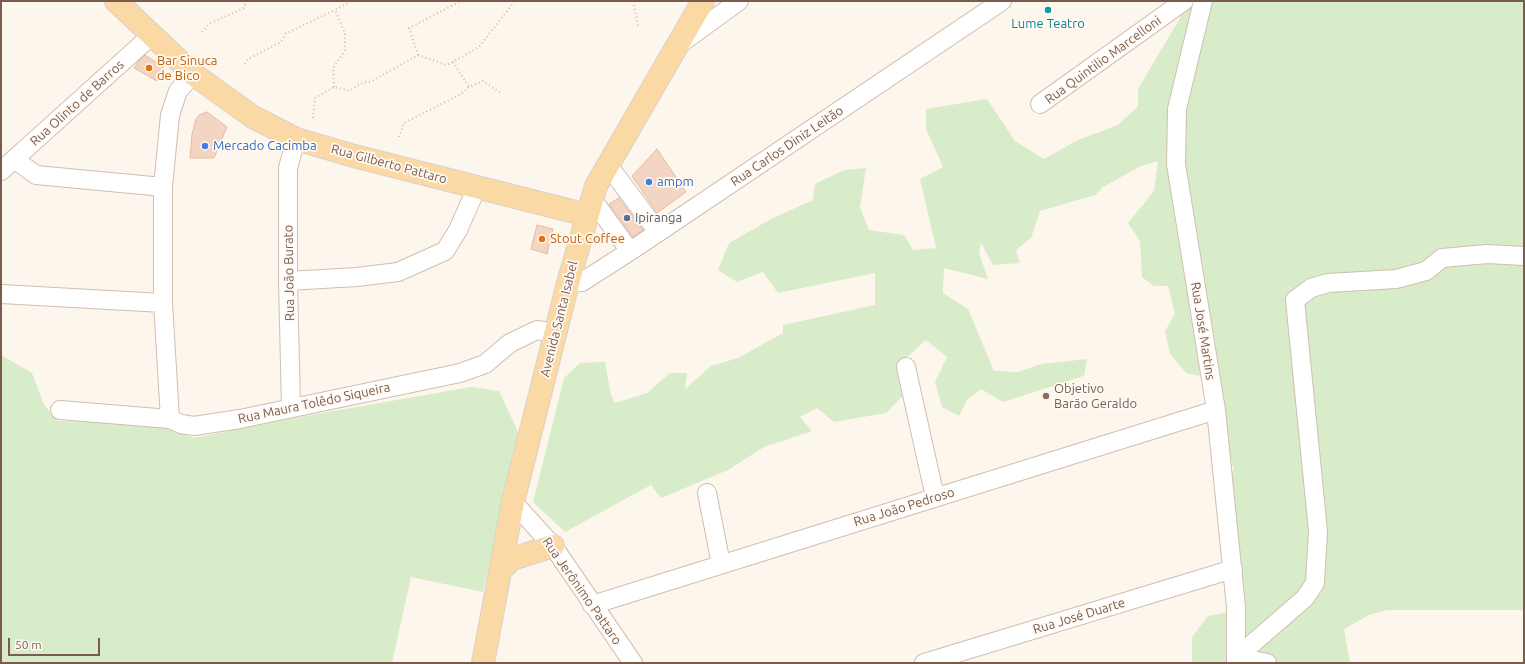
<!DOCTYPE html>
<meta charset="utf-8">
<style>
body{margin:0}
#map{position:relative;width:1525px;height:664px;overflow:hidden;background:#fdf6ec;font-family:Ubuntu,sans-serif}
canvas{display:block}
.frame{position:absolute;inset:0;border:2px solid #7a5c4d;pointer-events:none}
.scale{position:absolute;left:8px;top:638px;width:92px;height:18px;box-sizing:border-box;border:2px solid #7a5c4d;border-top:0;padding-left:5px;font-size:12px;line-height:14px;white-space:nowrap;color:#7a5c4d;-webkit-text-stroke:3px #fffaf3;paint-order:stroke}
</style>
<div id="map">
<canvas width="1525" height="664"></canvas>
<div class="frame"></div>
<div class="scale">50 m</div>
</div>
<script>
const ctx = document.querySelector('canvas').getContext('2d');
ctx.lineJoin = 'round';
function paint(path, color) { ctx.fillStyle = color; ctx.fill(path, 'evenodd'); }
const shape = rows => new Path2D(rows.map(r => 'M' + r).join(''));
function stroke(path, color, width, dash) { ctx.strokeStyle = color; ctx.lineWidth = width; ctx.lineCap = dash ? 'butt' : 'round'; ctx.setLineDash(dash || []); ctx.stroke(path); }
function write(font, color, halo, rows, align = 'center') {
  ctx.font = font + ' Ubuntu,sans-serif'; ctx.lineWidth = 3.5; ctx.setLineDash([]); ctx.textBaseline = 'middle'; ctx.strokeStyle = halo; ctx.fillStyle = color; for (const [text, x, y, turn = 0] of rows) {
    ctx.save(); ctx.translate(x, y); ctx.rotate((+turn || 0) * Math.PI / 180); ctx.textAlign = isNaN(turn) ? turn : align; if (halo) ctx.strokeText(text, 0, 0); ctx.fillText(text, 0, 0); ctx.restore();
  }
}
paint(shape([
 [1190,1,1524,1,1524,610,1386,610,1369,615,1344,629,1350,663,1192,663,1192,637,1208,616,1230,612,1214,490,1234,469,1201,376,1186,373,1170,354,1165,331,1175,314,1168,286,1154,286,1142,277,1140,241,1128,223,1154,191,1158,161,1139,167,1103,187,1095,195,1040,211,1031,238,1016,250,1020,263,993,265,981,243,979,253,988,279,944,268,943,293,968,309,994,371,1018,372,1041,364,1087,359,1084,376,1003,402,981,389,967,400,959,416,942,407,935,382,947,357,926,340,906,358,904,395,886,413,834,422,817,408,800,417,812,431,764,447,728,470,661,498,651,485,565,532,533,502,564,378,580,363,605,362,611,395,615,403,647,393,670,373,687,373,685,389,711,366,738,358,783,333,783,325,875,305,875,273,778,293,763,272,737,282,718,270,729,243,771,219,813,200,815,184,844,170,866,168,860,207,869,230,904,235,913,250,936,248,920,179,943,167,926,129,926,109,987,99,1015,141,1044,159,1078,140,1118,125,1138,106,1138,89],
 [1,355,32,373,44,405,58,421,154,423,194,438,294,418,471,387,499,391,519,434,483,592,411,577,392,663,1,663]
]), '#d8ecc9');
const building = shape([
 [145,55,163,67,157,81,134,68,138,62,145,55],
 [207,112,227,127,214,158,190,158,192,134,196,119,199,115,207,112],
 [657,149,686,192,657,213,632,176,657,149],
 [619,198,643,230,633,237,609,204,619,198],
 [537,225,553,229,547,254,531,249,537,225]
]);
paint(building, '#f3d5c3');
stroke(building, '#e6bba3', 1);
const minor = shape([
 [1203,1,1177,109,1176,164,1216,410,1236,607,1236,663],
 [680,44,739,1],
 [1040,104,1184,1],
 [14,159,36,175,163,187],
 [608,165,658,232],
 [1,171,152,35],
 [592,199,630,251],
 [288,281,357,277,398,272,445,251,458,230,477,187],
 [568,283,582,282,638,246,1002,1],
 [1,294,163,303],
 [906,367,935,497],
 [291,407,288,281,288,168,296,139],
 [60,410,170,419,181,424,194,426,240,419,460,373,485,364,510,343,537,330,556,333],
 [170,419,163,303,163,187,170,115,178,91,193,74],
 [707,493,721,564],
 [513,502,553,546,633,663],
 [592,605,1216,410],
 [1237,657,1305,598,1315,583,1318,531,1295,300,1311,288,1328,283,1396,279,1426,271,1442,258,1487,254,1524,256],
 [1237,657,1267,663],
 [924,663,1233,569]
]);
const major = shape([
 [116,1,193,74,253,117,296,139,354,156,587,215],
 [501,570,512,559,553,546],
 [483,663,513,502,568,283,596,186,703,1]
]);
stroke(minor, '#d1beb0', 20);
stroke(major, '#dad1cd', 24);
stroke(shape([
 [633,1,638,26],
 [202,32,209,24,244,8,246,1],
 [418,55,447,65,479,47,514,2],
 [453,62,469,87],
 [245,64,248,59,281,42,285,34,335,10],
 [334,87,333,68,345,51,345,33,335,10,351,1],
 [313,118,315,98,334,87,349,91,364,82,370,82,418,55,409,28,461,1],
 [399,137,404,123,461,94,469,87,483,81,502,94]
]), '#d9b8a5', 2, [1, 3]);
stroke(minor, '#fff', 18);
stroke(major, '#fbd9a5', 22);
for (const [x, y, r, color] of [
 [1048,10,4,"#0f9aa8"],
 [149,68,4,"#e8710a"],
 [205,146,4,"#3f7fe0"],
 [649,182,4,"#3f7fe0"],
 [627,218,4,"#5c6f8a"],
 [542,239,4,"#e8710a"],
 [1046,396,4,"#8d6e63"]
]) { const dot = new Path2D(); dot.arc(x, y, r, 0, 2 * Math.PI); ctx.fillStyle = color; ctx.fill(dot); stroke(dot, '#fffaf3', 1.5); }
write('13px', '#0d838f', '#fffaf3', [
 ["Lume Teatro",1048,24]
]);
write('13px', '#7a5c4d', '#fffaf3', [
 ["Rua Quintilio Marcelloni",1103,60,-36],
 ["Rua Olinto de Barros",77,103,-42],
 ["Rua Carlos Diniz Leitão",787,146,-34],
 ["Rua Gilberto Pattaro",389,164,15],
 ["Rua João Burato",289,273,-91],
 ["Avenida Santa Isabel",559,319,-76],
 ["Rua José Martins",1203,331,81],
 ["Rua Maura Tolêdo Siqueira",314,403,-12],
 ["Rua João Pedroso",904,507,-17],
 ["Rua Jerônimo Pattaro",582,591,55],
 ["Rua José Duarte",1079,616,-17]
]);
write('13px', '#c56008', '#fffaf3', [
 ["Bar Sinuca",157,61],
 ["de Bico",157,76],
 ["Stout Coffee",550,239]
], 'left');
write('13px', '#366cbe', '#fffaf3', [
 ["Mercado Cacimba",213,146],
 ["ampm",657,182]
], 'left');
write('13px', '#4e5e75', '#fffaf3', [
 ["Ipiranga",635,218]
], 'left');
write('13px', '#785e54', '#fffaf3', [
 ["Objetivo",1054,389],
 ["Barão Geraldo",1054,404]
], 'left');
</script>
